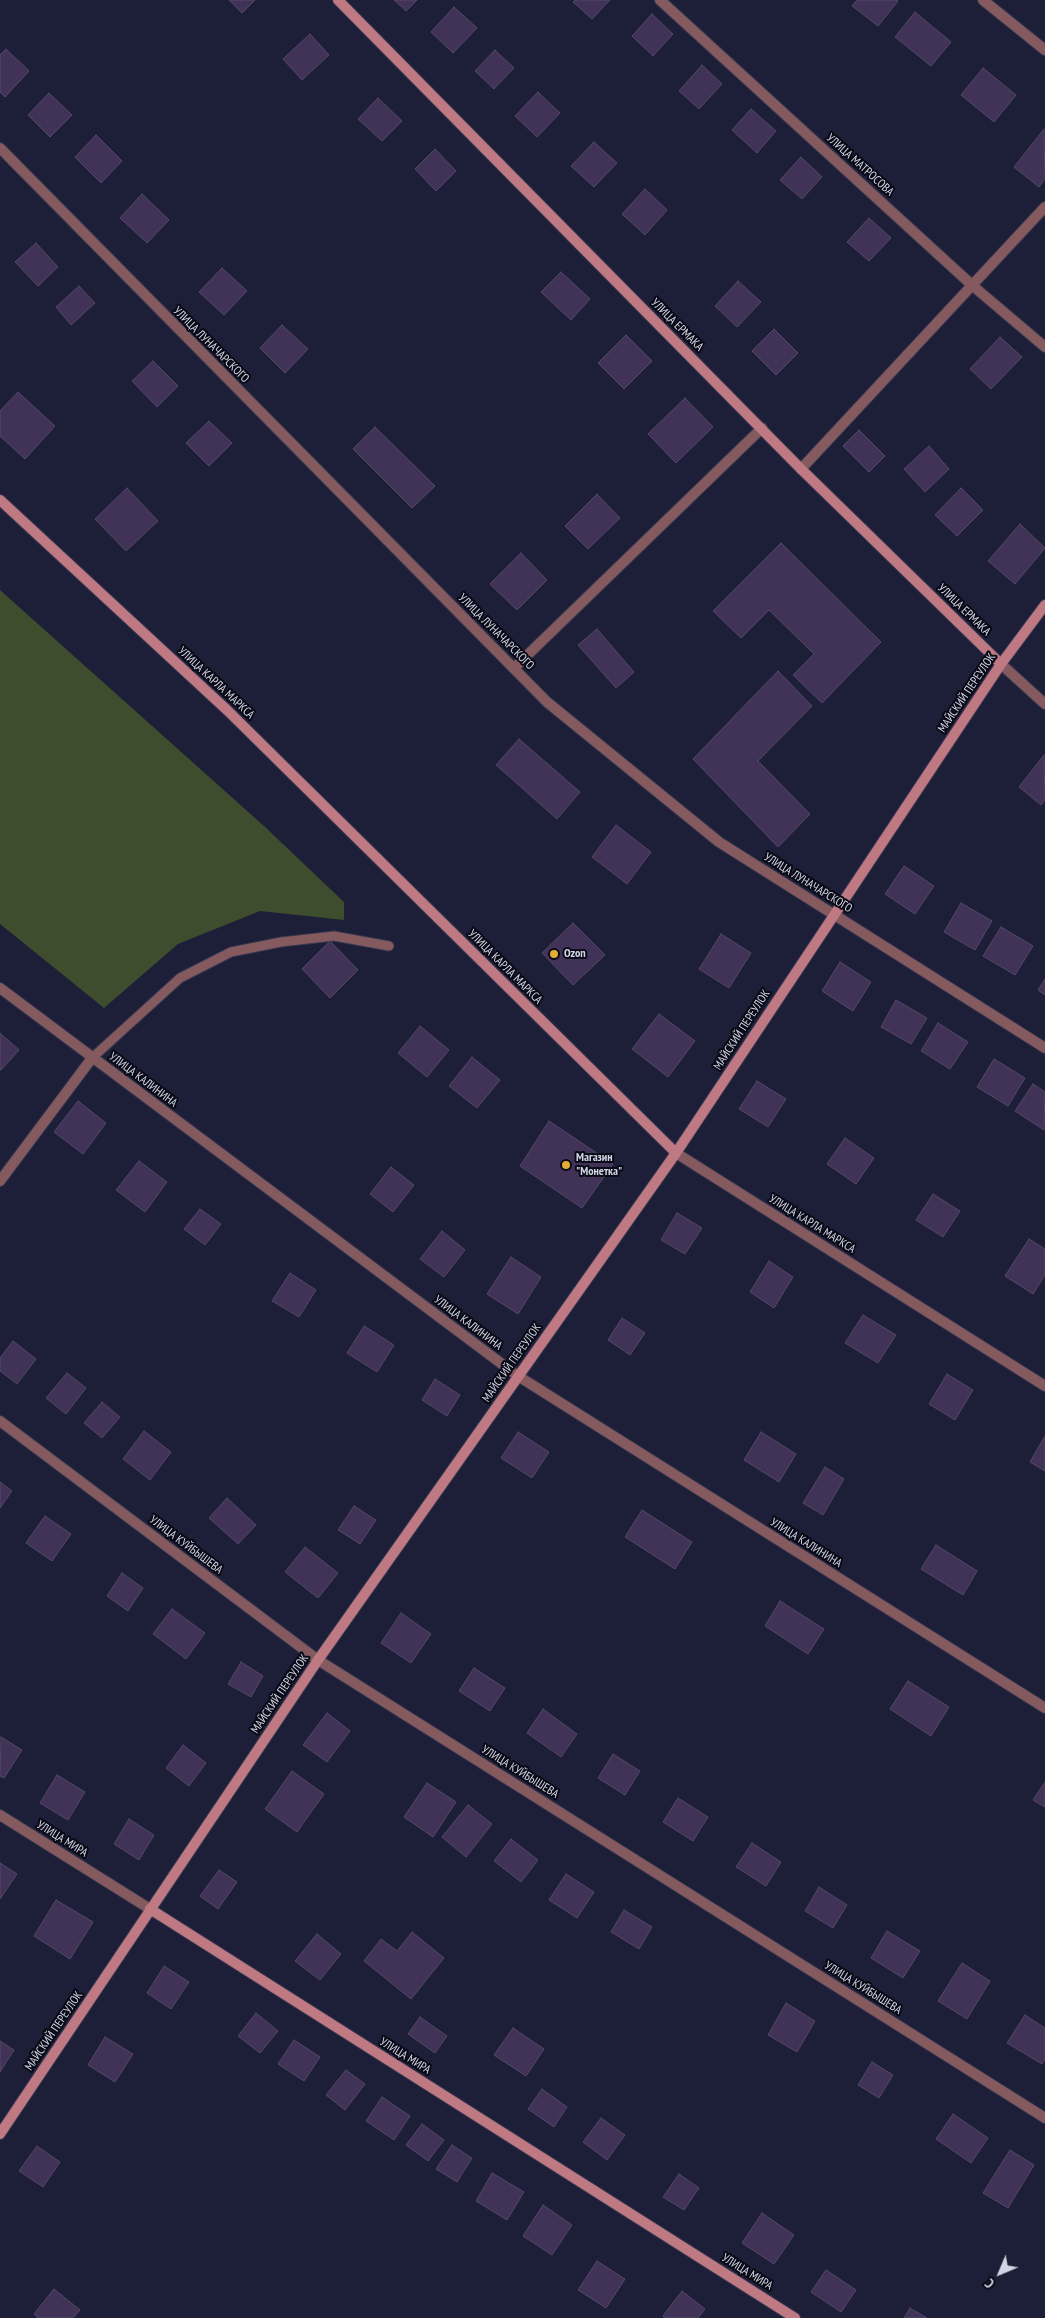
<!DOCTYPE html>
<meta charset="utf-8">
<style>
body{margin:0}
#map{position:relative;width:1045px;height:2318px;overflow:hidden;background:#1d1e37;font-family:"PT Sans Narrow",sans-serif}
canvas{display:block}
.north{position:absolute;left:975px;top:2248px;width:50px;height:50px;-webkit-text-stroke:4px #090a15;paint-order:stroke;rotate:225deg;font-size:14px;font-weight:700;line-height:20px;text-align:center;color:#d3d5e6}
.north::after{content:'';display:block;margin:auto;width:18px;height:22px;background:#d3d5e6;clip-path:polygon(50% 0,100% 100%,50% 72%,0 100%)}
</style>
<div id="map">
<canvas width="1045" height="2318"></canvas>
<div class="north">С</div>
</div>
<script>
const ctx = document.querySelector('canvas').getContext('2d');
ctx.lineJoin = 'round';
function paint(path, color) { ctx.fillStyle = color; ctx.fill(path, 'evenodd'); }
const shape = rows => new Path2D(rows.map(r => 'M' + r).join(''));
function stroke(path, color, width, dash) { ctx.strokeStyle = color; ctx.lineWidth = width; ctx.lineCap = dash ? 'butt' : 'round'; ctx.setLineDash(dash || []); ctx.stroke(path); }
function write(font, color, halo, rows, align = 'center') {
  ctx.font = font + ' "PT Sans Narrow",sans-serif'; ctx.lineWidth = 4; ctx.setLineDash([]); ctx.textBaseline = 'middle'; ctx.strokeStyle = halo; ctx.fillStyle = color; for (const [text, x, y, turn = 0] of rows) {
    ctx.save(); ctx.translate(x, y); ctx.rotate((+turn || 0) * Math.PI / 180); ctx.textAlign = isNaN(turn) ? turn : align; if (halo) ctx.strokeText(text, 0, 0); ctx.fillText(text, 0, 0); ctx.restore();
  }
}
paint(shape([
 [0,590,264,826,344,902,344,920,260,911,178,944,104,1008,0,924]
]), '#3d4d2d');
const building = shape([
 [229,0,255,0,242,13,229,0],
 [394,0,417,0,406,11,394,0],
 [575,0,610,0,592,19,573,2,575,0],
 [857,0,897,0,898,1,878,26,852,6,857,0],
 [454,7,477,28,453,53,431,32,454,7],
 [915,12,951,42,931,66,895,37,915,12],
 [652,14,673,34,653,56,632,36,652,14],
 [310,34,329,55,302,80,283,59,310,34],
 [6,49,29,71,5,97,0,92,0,55,6,49],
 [495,50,514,68,494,89,475,71,495,50],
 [702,65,722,84,699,109,679,91,702,65],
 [983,68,1016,95,994,122,961,95,983,68],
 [538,92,560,113,537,137,515,116,538,92],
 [49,93,72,115,50,137,28,115,49,93],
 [378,98,402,121,382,141,358,119,378,98],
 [751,109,776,131,757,153,732,130,751,109],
 [1044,129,1045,179,1039,187,1014,167,1044,129],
 [96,135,122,161,101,183,75,157,96,135],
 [594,142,617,163,594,187,571,166,594,142],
 [435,149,456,171,436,191,415,169,435,149],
 [801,157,822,177,802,199,780,180,801,157],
 [645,189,667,210,645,235,622,214,645,189],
 [142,194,169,220,147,243,120,218,142,194],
 [869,218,891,238,869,261,847,242,869,218],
 [36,243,58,267,38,286,15,262,36,243],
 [222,268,247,291,224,315,199,292,222,268],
 [561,272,590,299,571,320,541,292,561,272],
 [738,281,761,302,737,327,715,306,738,281],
 [79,286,95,303,71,325,56,307,79,286],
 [282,325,308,349,285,373,260,348,282,325],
 [774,329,798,353,776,375,752,351,774,329],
 [626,335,652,361,624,389,598,363,626,335],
 [1000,337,1022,357,991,389,970,369,1000,337],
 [153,361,178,386,157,407,132,381,153,361],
 [18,392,55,426,25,459,0,436,0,411,18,392],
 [685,398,713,427,676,463,648,434,685,398],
 [209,421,232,443,209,466,186,443,209,421],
 [375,427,435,486,412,508,353,449,375,427],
 [859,430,885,456,869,472,843,446,859,430],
 [929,446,949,469,925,492,904,469,929,446],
 [127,488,158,521,126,551,95,519,127,488],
 [961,488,983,510,957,536,935,515,961,488],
 [597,494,620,518,588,549,565,526,597,494],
 [1020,524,1045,548,1015,584,988,561,1020,524],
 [781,543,881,642,822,703,793,675,814,654,769,610,741,638,713,611,781,543],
 [521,553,547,580,517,610,490,584,521,553],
 [597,629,634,672,616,688,578,645,597,629],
 [778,671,812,706,758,761,810,814,778,847,693,759,778,671],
 [519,739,580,792,557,819,496,765,519,739],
 [1044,755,1045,800,1041,805,1019,787,1044,755],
 [616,825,651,852,627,884,592,857,616,825],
 [904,866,934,886,915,914,885,894,904,866],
 [961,903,992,921,975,950,944,932,961,903],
 [573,923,605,955,573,985,542,953,573,923],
 [1001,927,1033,946,1015,975,983,956,1001,927],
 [721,934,751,953,729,988,699,969,721,934],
 [330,941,358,970,330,998,302,969,330,941],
 [840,962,871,982,853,1011,822,991,840,962],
 [1045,979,1045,995,1038,990,1045,979],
 [896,1000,927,1018,911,1044,881,1027,896,1000],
 [659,1014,695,1041,668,1077,632,1049,659,1014],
 [938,1023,968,1042,950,1069,921,1051,938,1023],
 [420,1026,449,1050,427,1077,398,1053,420,1026],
 [0,1033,19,1050,1,1070,0,1070,0,1033],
 [472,1057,500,1080,477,1108,449,1086,472,1057],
 [994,1059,1025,1078,1008,1106,977,1087,994,1059],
 [757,1081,786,1099,768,1127,739,1109,757,1081],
 [1033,1084,1045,1092,1044,1130,1015,1111,1033,1084],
 [78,1101,106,1123,83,1154,54,1132,78,1101],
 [549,1121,613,1164,582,1208,520,1166,549,1121],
 [845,1138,874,1158,856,1184,827,1164,845,1138],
 [139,1161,167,1182,145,1212,116,1190,139,1161],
 [391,1167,414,1185,393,1212,370,1194,391,1167],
 [933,1194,960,1211,943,1237,916,1220,933,1194],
 [200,1209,221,1224,205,1245,184,1229,200,1209],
 [677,1213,702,1228,685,1254,661,1240,677,1213],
 [442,1231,465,1250,444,1277,420,1259,442,1231],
 [1029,1239,1045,1249,1045,1275,1033,1294,1005,1276,1029,1239],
 [511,1257,541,1277,518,1314,487,1294,511,1257],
 [769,1261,793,1277,774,1308,750,1292,769,1261],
 [290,1273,316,1290,299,1317,272,1301,290,1273],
 [863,1315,896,1335,878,1363,845,1343,863,1315],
 [622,1318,645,1333,630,1355,608,1340,622,1318],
 [364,1326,394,1345,377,1372,347,1353,364,1326],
 [13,1341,36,1359,17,1384,0,1371,0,1358,13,1341],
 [67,1373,86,1388,66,1414,46,1398,67,1373],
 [947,1374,973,1390,955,1420,929,1404,947,1374],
 [435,1379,460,1395,447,1416,422,1400,435,1379],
 [102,1402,120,1417,102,1438,84,1423,102,1402],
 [144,1431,171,1452,150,1480,123,1459,144,1431],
 [518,1432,549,1452,532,1478,501,1458,518,1432],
 [761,1432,796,1454,779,1482,744,1460,761,1432],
 [1045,1436,1045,1471,1030,1462,1045,1436],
 [825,1467,844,1479,823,1515,803,1503,825,1467],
 [0,1482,12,1491,0,1508,0,1482],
 [227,1498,256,1525,238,1544,209,1518,227,1498],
 [354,1506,376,1520,360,1544,338,1530,354,1506],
 [642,1510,692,1542,675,1569,625,1537,642,1510],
 [45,1516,71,1534,52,1561,26,1543,45,1516],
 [936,1545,977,1571,963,1595,921,1569,936,1545],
 [305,1547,338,1573,318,1598,285,1572,305,1547],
 [122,1573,143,1588,128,1611,107,1596,122,1573],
 [780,1601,824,1629,808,1654,765,1626,780,1601],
 [172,1609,205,1633,186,1659,153,1634,172,1609],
 [401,1613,431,1634,411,1663,381,1643,401,1613],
 [241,1662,263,1676,251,1697,228,1684,241,1662],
 [474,1668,505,1688,490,1711,459,1691,474,1668],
 [908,1681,949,1707,931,1736,890,1709,908,1681],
 [543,1709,577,1734,561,1757,527,1733,543,1709],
 [327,1713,350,1731,327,1762,303,1745,327,1713],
 [1,1737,22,1750,4,1778,0,1776,1,1737],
 [183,1745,206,1763,189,1786,166,1768,183,1745],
 [613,1754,640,1771,625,1795,598,1778,613,1754],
 [292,1771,324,1794,297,1832,265,1809,292,1771],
 [57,1775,85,1792,68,1820,40,1803,57,1775],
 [1045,1782,1045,1807,1033,1800,1045,1782],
 [427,1783,456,1802,433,1837,404,1817,427,1783],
 [678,1798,708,1817,693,1841,663,1822,678,1798],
 [468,1805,492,1824,466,1857,442,1837,468,1805],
 [129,1819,154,1835,139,1860,114,1844,129,1819],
 [511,1839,538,1860,521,1882,494,1861,511,1839],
 [752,1843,781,1862,766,1886,736,1867,752,1843],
 [0,1863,17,1874,0,1899,0,1863],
 [219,1870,237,1882,218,1909,200,1896,219,1870],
 [566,1874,594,1892,577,1918,549,1900,566,1874],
 [819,1887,847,1905,833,1928,805,1911,819,1887],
 [56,1900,93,1922,70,1959,34,1936,56,1900],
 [624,1910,652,1927,639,1949,611,1932,624,1910],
 [887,1931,920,1951,903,1978,871,1958,887,1931],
 [412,1932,444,1958,411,1999,364,1961,381,1939,397,1951,412,1932],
 [317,1934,341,1954,320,1980,295,1961,317,1934],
 [962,1963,990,1981,967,2019,938,2001,962,1963],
 [164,1966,189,1982,171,2009,147,1993,164,1966],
 [786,2003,815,2021,797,2052,768,2035,786,2003],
 [256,2013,278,2031,260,2053,238,2036,256,2013],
 [1025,2015,1045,2028,1045,2059,1042,2064,1007,2043,1025,2015],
 [420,2017,447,2036,435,2053,408,2034,420,2017],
 [513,2028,544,2049,526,2076,494,2055,513,2028],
 [105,2037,133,2054,115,2082,88,2065,105,2037],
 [294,2040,320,2057,304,2081,278,2064,294,2040],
 [0,2041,14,2050,0,2072,0,2041],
 [872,2062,893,2075,879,2098,858,2085,872,2062],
 [346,2070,365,2084,345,2110,326,2095,346,2070],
 [542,2089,567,2107,554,2127,528,2109,542,2089],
 [382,2097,410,2116,394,2140,366,2121,382,2097],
 [953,2114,988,2138,971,2163,936,2139,953,2114],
 [601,2118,625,2135,607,2160,583,2142,601,2118],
 [422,2124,444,2140,428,2161,406,2145,422,2124],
 [452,2145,472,2158,457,2182,436,2169,452,2145],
 [37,2146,60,2162,43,2187,19,2171,37,2146],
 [1010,2150,1034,2165,1008,2208,983,2193,1010,2150],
 [492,2173,524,2192,507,2220,476,2201,492,2173],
 [679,2174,699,2188,684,2210,663,2197,679,2174],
 [543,2205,572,2225,552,2255,523,2236,543,2205],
 [762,2213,794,2235,774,2264,742,2243,762,2213],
 [597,2261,625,2279,606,2308,578,2290,597,2261],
 [826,2270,856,2290,841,2312,811,2292,826,2270],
 [54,2289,80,2310,73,2318,38,2318,34,2314,54,2289],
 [682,2291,705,2309,698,2318,665,2318,663,2316,682,2291],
 [910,2308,927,2318,904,2318,910,2308]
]);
paint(building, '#413258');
stroke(building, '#544966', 1);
const lane = shape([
 [92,1058,180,978,231,952,281,942,334,936,389,946]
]);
const street = shape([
 [660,0,973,286,1045,347],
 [983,0,1045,50],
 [0,148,547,702,719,842,1045,1048],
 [801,469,1045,207],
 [1001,664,1045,704],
 [514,668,762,428],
 [0,988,518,1376,1045,1708],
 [676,1153,1045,1386],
 [0,1181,92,1058],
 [0,1421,318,1660,1045,2118],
 [0,1815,150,1909]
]);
const secondary = shape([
 [338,0,801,469,1001,664],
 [0,500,227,710,676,1153],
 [150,1909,795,2318],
 [0,2134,318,1660,676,1153,1001,664,1045,605]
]);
stroke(lane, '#363850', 11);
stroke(street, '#363850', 12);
stroke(secondary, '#363850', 12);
stroke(lane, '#855a5f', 9);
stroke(street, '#855a5f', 10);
stroke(secondary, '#be7982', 10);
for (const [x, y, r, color] of [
 [554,954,5,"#e4ad35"],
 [566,1165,5,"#e4ad35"]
]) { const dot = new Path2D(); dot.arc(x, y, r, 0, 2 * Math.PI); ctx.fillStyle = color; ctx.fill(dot); stroke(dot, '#090a15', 2); }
write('12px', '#d3d5e6', '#090a15', [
 ["УЛИЦА МАТРОСОВА",860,165,42],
 ["УЛИЦА ЕРМАКА",677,325,45],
 ["УЛИЦА ЛУНАЧАРСКОГО",211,345,45],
 ["УЛИЦА ЕРМАКА",964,610,44],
 ["УЛИЦА ЛУНАЧАРСКОГО",496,632,45],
 ["УЛИЦА КАРЛА МАРКСА",216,683,43],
 ["МАЙСКИЙ ПЕРЕУЛОК",967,693,-56],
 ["УЛИЦА ЛУНАЧАРСКОГО",808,883,32],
 ["УЛИЦА КАРЛА МАРКСА",505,967,45],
 ["МАЙСКИЙ ПЕРЕУЛОК",742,1030,-57],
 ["УЛИЦА КАЛИНИНА",143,1080,37],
 ["УЛИЦА КАРЛА МАРКСА",812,1224,32],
 ["УЛИЦА КАЛИНИНА",468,1323,37],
 ["МАЙСКИЙ ПЕРЕУЛОК",512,1363,-55],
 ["УЛИЦА КАЛИНИНА",806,1543,32],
 ["УЛИЦА КУЙБЫШЕВА",186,1545,37],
 ["МАЙСКИЙ ПЕРЕУЛОК",280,1694,-56],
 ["УЛИЦА КУЙБЫШЕВА",520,1772,32],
 ["УЛИЦА МИРА",62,1839,32],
 ["УЛИЦА КУЙБЫШЕВА",863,1988,32],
 ["МАЙСКИЙ ПЕРЕУЛОК",54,2031,-56],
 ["УЛИЦА МИРА",405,2056,32],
 ["УЛИЦА МИРА",747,2272,32]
]);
write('bold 12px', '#d3d5e6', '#090a15', [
 ["Ozon",564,954],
 ["Магазин",576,1158],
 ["\"Монетка\"",576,1172]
], 'left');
</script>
